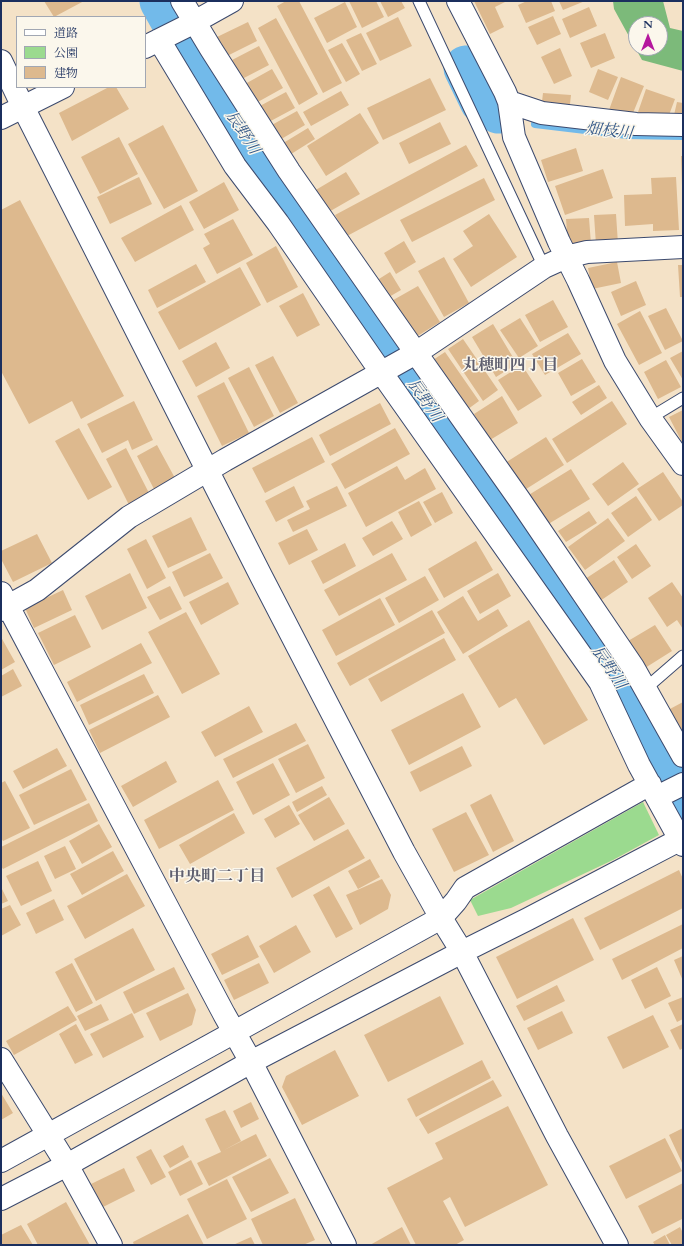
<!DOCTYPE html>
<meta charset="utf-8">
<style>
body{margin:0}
#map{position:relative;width:684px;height:1246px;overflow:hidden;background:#f4e2c7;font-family:Cardo,"Noto Serif JP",serif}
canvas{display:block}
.frame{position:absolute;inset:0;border:2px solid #1b2f5e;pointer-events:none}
.legend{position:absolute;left:16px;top:16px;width:130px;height:72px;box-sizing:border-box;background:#fbf7ec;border:1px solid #a1a7b3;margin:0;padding:5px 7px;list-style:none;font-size:12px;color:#1b2f5e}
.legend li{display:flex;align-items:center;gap:8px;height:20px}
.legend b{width:20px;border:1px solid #a1a7b3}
.north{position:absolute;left:628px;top:16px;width:40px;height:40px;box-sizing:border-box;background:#fbf7ec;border:1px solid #a1a7b3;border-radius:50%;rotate:0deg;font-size:11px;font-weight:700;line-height:16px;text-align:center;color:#1b2f5e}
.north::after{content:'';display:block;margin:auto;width:14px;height:18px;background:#b5179e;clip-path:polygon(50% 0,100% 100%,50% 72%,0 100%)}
</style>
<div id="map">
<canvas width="684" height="1246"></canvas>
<div class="frame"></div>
<ul class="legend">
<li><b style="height:5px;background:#fff"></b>道路</li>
<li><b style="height:11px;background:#9bda8f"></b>公園</li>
<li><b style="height:11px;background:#ddb98e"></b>建物</li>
</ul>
<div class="north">N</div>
</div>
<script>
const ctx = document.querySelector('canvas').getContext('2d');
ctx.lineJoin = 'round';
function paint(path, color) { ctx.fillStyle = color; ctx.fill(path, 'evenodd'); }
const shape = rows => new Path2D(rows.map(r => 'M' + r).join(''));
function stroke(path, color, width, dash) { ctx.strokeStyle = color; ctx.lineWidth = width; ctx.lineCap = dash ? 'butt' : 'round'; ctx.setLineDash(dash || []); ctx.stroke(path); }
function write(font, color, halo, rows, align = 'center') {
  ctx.font = font + ' Cardo,"Noto Serif JP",serif'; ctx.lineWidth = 3; ctx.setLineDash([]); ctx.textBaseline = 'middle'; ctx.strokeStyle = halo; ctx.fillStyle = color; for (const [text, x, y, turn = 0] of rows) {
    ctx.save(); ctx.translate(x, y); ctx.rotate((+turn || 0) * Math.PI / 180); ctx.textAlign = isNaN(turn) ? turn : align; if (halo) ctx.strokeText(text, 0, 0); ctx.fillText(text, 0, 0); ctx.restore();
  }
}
paint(shape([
 [643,802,659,835,613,860,511,908,478,916,470,900]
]), '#9bda8f');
paint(shape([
 [613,1,663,1,670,28,683,31,683,71,642,60,614,9],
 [636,24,660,24,660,48,636,48]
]), '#7cba7a');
stroke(shape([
 [535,124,627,135,683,136]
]), '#72baea', 8);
stroke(shape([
 [162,1,198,65,240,133,417,393,621,686,683,803],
 [466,68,482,101,498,111]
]), '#72baea', 45);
paint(shape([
 [44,1,84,1,54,17],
 [286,1,299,1,342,83,323,93,277,6],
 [349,1,376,1,384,17,362,28],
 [380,1,401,1,405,8,388,17],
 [474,1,507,1,495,7,504,27,490,34],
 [527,1,551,1,555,11,526,23,518,5],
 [559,1,585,1,563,10],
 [345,2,357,27,327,43,314,18],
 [589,7,597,26,570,38,562,19],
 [553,16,561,34,537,45,528,27],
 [398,17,412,46,380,61,366,33],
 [276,18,318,94,299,105,258,28],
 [248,22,257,41,227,56,217,37],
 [361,33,377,64,362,71,346,40],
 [605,33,615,58,591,68,580,43],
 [342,43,360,74,346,82,328,50],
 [259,46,269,65,242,79,232,60],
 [560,48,572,76,554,84,541,57],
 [272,69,283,88,256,103,245,84],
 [598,69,618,77,608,100,589,92],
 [621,77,644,86,631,118,609,110],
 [430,78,446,110,383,140,367,108],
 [109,87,116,87,129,109,72,141,59,113],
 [646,89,675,99,666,123,638,112],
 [341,91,349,105,311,126,303,112],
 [286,92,295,108,267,123,258,107],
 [543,93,571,95,569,113,541,110],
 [677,102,683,103,683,117,674,115],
 [297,111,305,125,278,141,270,126],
 [360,113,379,143,326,176,307,146],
 [440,122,451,144,409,164,399,143],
 [163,125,198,191,164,209,128,144],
 [308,128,315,139,288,156,280,145],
 [119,137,138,174,100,194,81,157],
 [466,145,478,166,347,236,335,215],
 [576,148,583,171,548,182,541,160],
 [681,156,683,156,683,186,682,186],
 [603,169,613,198,565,215,555,186],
 [346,172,360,194,327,213,314,191],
 [139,177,152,204,110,224,97,197],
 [676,177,679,230,653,231,653,224,625,226,624,195,652,194,651,178],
 [484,178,495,200,412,242,400,220],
 [224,182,239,210,204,229,189,202],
 [20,200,124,396,81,419,72,401,29,424,1,371,1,210],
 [181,205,194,230,135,262,121,238],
 [489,214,517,257,471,287,453,259,473,246,463,231],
 [616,214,618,244,596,245,594,215],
 [589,218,591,244,568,245,566,219],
 [233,219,253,255,217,274,203,248,210,244,204,234],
 [404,241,416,262,396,274,384,253],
 [276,246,298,287,267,303,246,263],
 [444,257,469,303,444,317,418,271],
 [617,262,621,283,592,289,588,268],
 [196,264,206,282,157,308,148,290],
 [678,265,683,265,683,297,680,297],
 [240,267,261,305,179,350,158,312],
 [390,272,401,290,382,301,371,284],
 [636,281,646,305,621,316,611,292],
 [418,286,440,322,411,340,388,303],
 [303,293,320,325,297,337,279,306],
 [553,300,568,327,540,342,525,315],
 [666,308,683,341,665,350,648,316],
 [640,311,662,353,639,365,617,324],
 [520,318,538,346,519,358,500,330],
 [493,324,517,364,496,377,472,337],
 [568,333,581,354,545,375,532,354],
 [463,339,498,390,483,401,448,349],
 [216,342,230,368,196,387,182,361],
 [683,351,683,380,670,358],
 [445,352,479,401,464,412,430,362],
 [273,356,298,403,280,413,255,365],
 [582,359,596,382,571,396,558,373],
 [666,360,681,387,658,399,644,372],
 [522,365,542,396,518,411,498,380],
 [249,367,274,416,254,427,228,378],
 [224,382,249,433,222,446,197,396],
 [599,385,607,398,581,415,572,402],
 [502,396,518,423,490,440,474,414],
 [134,401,153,440,132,450,128,440,102,453,87,424],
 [612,401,627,424,567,463,552,439],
 [380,403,391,424,330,456,319,435],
 [683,410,683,444,669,417],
 [79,428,112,487,88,500,55,441],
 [395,428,410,454,345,489,331,464],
 [312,437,325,462,265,493,252,468],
 [546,437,564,465,523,491,505,463],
 [157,445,176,480,155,491,137,456],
 [126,448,150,495,129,505,106,459],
 [623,462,639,484,608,506,592,484],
 [397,466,405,480,425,468,436,489,366,527,348,493],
 [571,469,590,499,545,526,527,496],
 [663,472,683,502,683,505,659,521,637,489],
 [294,486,304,507,276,522,265,501],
 [337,486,347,506,293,532,287,520,310,509,306,501],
 [442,492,453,513,435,523,423,502],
 [636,496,652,520,628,537,611,513],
 [419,501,432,525,411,537,398,512],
 [589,511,597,523,566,542,558,531],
 [191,517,207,550,168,568,152,536],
 [608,518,625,541,585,570,568,547],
 [392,521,403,539,373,556,362,538],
 [307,529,318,550,289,565,278,543],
 [37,534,52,563,13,582,1,559,1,551],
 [146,539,166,578,147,589,127,549],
 [476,541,493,570,444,598,428,569],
 [345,543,356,566,323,584,311,561],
 [636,544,651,566,632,579,617,557],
 [210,553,223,578,184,597,172,572],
 [392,553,407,580,339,616,324,590],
 [614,560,628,582,600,601,585,579],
 [130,573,147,608,102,630,85,596],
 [498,573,511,596,480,614,467,591],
 [425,576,439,600,399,623,385,598],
 [228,582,239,604,201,625,189,602],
 [672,582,683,598,683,629,677,620,667,627,648,598],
 [170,586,182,609,160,620,147,597],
 [63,590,72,610,34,628,25,608],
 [463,596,478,621,498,609,508,626,463,654,437,612],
 [380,598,395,625,336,656,322,630],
 [432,610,445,633,350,686,337,663],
 [186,612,220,674,182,694,148,632],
 [75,615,91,647,54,665,38,633],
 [529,620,588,720,544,745,516,698,499,708,468,656],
 [655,625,672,651,645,668,628,641],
 [1,637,15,662,1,670],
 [444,638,456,660,381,702,368,679],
 [141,643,152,663,77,702,67,682],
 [13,669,22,686,1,697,1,676],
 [144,674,154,693,89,725,80,705],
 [463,693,481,727,409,765,391,730],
 [158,695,170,717,100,753,89,730],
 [683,702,683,738,668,710],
 [249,706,263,732,215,757,201,732],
 [296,723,306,741,233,778,223,759],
 [308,744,325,778,296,793,278,759],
 [462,746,472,766,420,792,410,772],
 [57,748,67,766,23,789,13,771],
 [166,761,177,782,133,807,121,786],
 [273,763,290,795,253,815,236,782],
 [71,769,87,800,34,825,19,795],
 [218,780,234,810,159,849,144,820],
 [5,781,30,828,3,841,1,838,1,783],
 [322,786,327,795,297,812,292,802],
 [491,794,514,841,493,852,470,805],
 [329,797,345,824,314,841,298,815],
 [89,803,98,821,3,869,1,866,1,847],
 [289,805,300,824,275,838,264,819],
 [466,812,489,855,454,872,432,829],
 [234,813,245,833,190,864,179,845],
 [99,824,112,847,82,864,69,841],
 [348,829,365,858,292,898,276,868],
 [65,846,76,869,55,879,44,856],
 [113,851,124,871,82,895,70,874],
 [370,859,380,877,358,889,348,871],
 [38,861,52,891,21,906,6,876],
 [679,870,683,879,683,908,600,950,584,918],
 [127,874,145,906,85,939,67,906],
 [382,879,391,895,388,909,360,925,346,895],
 [329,886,353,929,336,938,313,895],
 [1,887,8,901,1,904],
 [54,899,64,920,36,934,26,913],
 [10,905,21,925,1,936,1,909],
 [573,918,594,960,517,999,496,957],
 [683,924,683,948,622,980,612,959],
 [296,925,311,952,274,973,259,946],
 [133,928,155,970,96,1001,74,959],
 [248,935,259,957,222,975,211,954],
 [683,956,683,981,674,960],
 [72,963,93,1003,76,1012,55,972],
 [259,963,269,983,234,1000,224,980],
 [174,967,185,989,134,1014,123,992],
 [657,967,671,996,645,1009,631,980],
 [557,985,565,1001,524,1021,516,1006],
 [188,993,196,1010,192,1025,160,1041,146,1013],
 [440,996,464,1044,388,1082,364,1035],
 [683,997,683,1019,677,1022,668,1003],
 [101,1004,109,1020,85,1031,77,1016],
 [68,1006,77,1020,14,1055,6,1041],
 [562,1011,573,1033,538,1050,527,1028],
 [132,1013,144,1037,103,1058,90,1034],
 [653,1015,669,1047,623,1069,607,1037],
 [76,1024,93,1055,75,1064,59,1034],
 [683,1024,683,1048,680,1050,670,1030],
 [335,1050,359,1096,302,1125,282,1087,286,1076],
 [482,1060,491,1078,416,1117,407,1099],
 [493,1080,502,1096,428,1134,419,1119],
 [1,1093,13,1113,1,1120],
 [251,1102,259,1119,241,1128,233,1111],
 [508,1106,548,1185,465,1227,450,1197,443,1201,464,1240,455,1245,416,1245,387,1188,443,1159,435,1143],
 [225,1110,241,1141,224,1150,256,1134,267,1156,209,1186,197,1163,221,1152,205,1119],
 [683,1128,683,1165,669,1135],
 [665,1138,682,1171,626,1199,609,1166],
 [183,1145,189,1157,170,1168,163,1156],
 [151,1149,166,1177,151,1185,136,1157],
 [270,1158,289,1193,251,1212,232,1177],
 [191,1160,203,1184,180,1196,168,1172],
 [124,1168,135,1191,103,1207,91,1184],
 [227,1179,247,1219,207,1239,187,1199],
 [683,1183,683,1221,682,1219,652,1234,638,1206],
 [295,1198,315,1240,303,1245,263,1245,251,1219],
 [66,1202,90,1245,38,1245,27,1224],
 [188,1214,204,1245,134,1245,133,1242],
 [21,1225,33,1245,1,1245,1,1235],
 [402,1227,411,1245,370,1245],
 [680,1227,683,1233,683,1245,672,1245,666,1235],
 [665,1235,670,1245,655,1245,653,1242],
 [251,1237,255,1245,233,1245]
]), '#ddb98e');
const service = shape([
 [419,1,544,267],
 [650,418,683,398],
 [645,689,683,656]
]);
const minor = shape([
 [182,1,211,49,289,171,416,353,519,499,633,667,683,756],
 [458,1,505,92,509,102,514,137,559,242,578,280,615,361,650,418,683,464],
 [159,40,235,166,278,223,381,372,600,682,639,765,683,845],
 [145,47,189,25,232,1],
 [509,102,542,113,636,124,683,125],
 [1,118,63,87],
 [1,593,224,1014,251,1062,345,1245],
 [1,610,37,590,129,517,225,460,416,353,544,267,566,257,587,252,683,247],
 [657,797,683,784],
 [1,1059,67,1165,111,1245],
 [1,1161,441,918,456,901,465,888,650,784],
 [1,1199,67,1165,251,1062,462,952]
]);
const tertiary = shape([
 [1,61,23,107,261,576,404,852,441,918,462,952,557,1136,617,1245],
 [462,952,528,919,683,838]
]);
stroke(service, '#3c4a6e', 13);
stroke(minor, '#3c4a6e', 24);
stroke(tertiary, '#3c4a6e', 24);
stroke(service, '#fff', 11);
stroke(minor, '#fff', 22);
stroke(tertiary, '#fff', 22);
write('italic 16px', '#355988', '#fbf7ec', [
 ["畑枝川",609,132,6],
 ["辰野川",242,133,57],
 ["辰野川",424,401,55],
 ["辰野川",608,668,56]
]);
write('bold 16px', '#5f5f6f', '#fbf7ec', [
 ["丸穂町四丁目",510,366],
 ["中央町二丁目",217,877]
]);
</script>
